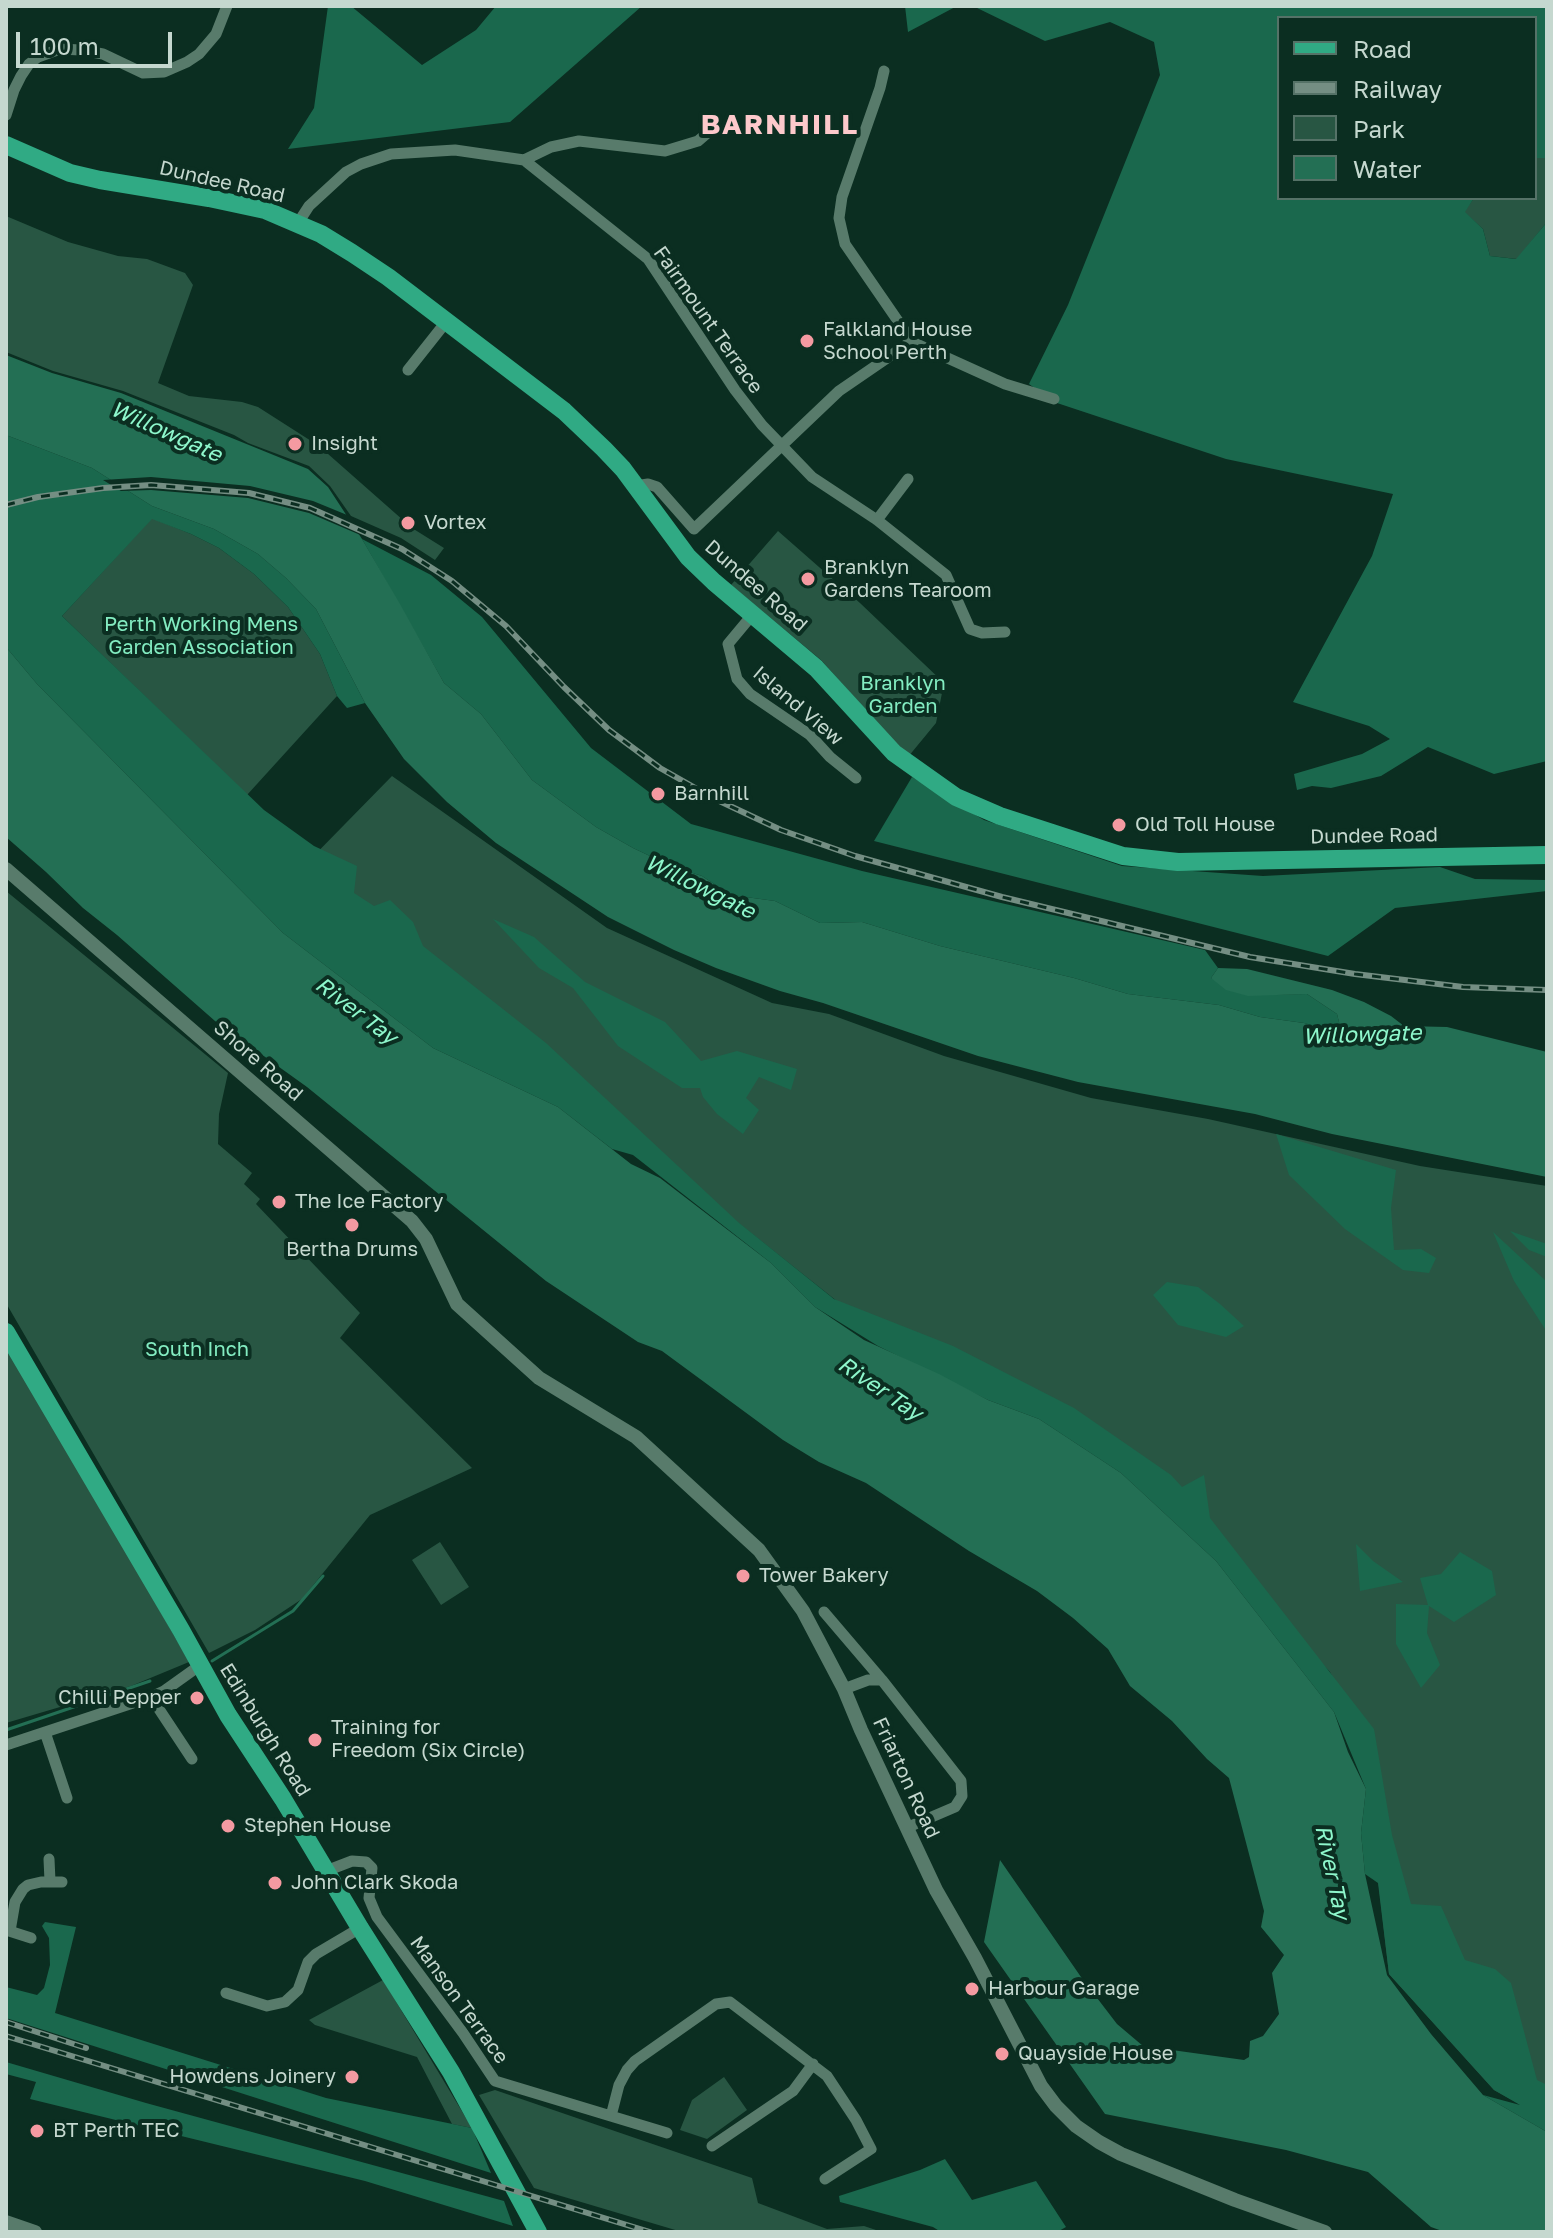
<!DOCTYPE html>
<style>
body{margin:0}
#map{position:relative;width:1553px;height:2238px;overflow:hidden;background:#0b2e21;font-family:"Golos Text",sans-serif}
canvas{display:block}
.frame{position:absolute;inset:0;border:8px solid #c5d8cf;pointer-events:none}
.legend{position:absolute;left:1277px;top:16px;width:260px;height:184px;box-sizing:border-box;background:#0b2e21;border:2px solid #557267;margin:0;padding:10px 14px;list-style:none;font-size:24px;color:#c5d8cf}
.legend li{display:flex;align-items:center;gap:16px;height:40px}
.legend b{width:40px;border:2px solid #557267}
.scale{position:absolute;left:16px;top:32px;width:156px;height:36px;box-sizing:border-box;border:4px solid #c5d8cf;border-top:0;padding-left:10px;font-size:24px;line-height:28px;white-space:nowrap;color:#c5d8cf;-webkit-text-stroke:6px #0b2e21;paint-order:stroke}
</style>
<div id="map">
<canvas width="1553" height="2238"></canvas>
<div class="frame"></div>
<ul class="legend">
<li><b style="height:10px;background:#30aa84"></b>Road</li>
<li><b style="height:10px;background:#748e83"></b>Railway</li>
<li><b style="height:22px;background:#285643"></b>Park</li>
<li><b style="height:22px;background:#236f54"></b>Water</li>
</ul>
<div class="scale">100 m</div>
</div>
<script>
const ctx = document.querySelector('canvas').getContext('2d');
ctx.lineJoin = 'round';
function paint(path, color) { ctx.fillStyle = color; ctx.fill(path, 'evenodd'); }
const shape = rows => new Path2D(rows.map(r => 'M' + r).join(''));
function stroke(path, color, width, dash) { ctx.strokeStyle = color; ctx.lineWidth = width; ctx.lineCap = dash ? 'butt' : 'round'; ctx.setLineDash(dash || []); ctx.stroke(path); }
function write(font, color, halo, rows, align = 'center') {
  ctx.font = font + ' "Golos Text",sans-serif'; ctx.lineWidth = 8; ctx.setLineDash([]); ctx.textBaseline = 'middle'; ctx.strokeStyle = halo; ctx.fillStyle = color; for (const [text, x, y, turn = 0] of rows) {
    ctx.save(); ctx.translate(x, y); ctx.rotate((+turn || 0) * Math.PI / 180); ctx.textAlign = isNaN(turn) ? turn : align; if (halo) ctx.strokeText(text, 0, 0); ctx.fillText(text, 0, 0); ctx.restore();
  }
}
paint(shape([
 [1535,158,1547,158,1547,222,1517,259,1490,256,1483,229,1464,212,1474,198,1535,198],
 [6,216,68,242,118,256,147,259,185,273,193,285,158,383,189,396,242,402,258,407,319,446,412,528,444,548,435,560,401,538,351,516,330,486,309,466,248,443,234,435,123,391,53,371,6,352],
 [152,518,191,534,219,548,254,574,288,607,320,654,337,696,247,795,62,616],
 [778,531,860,603,944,683,936,723,908,757,821,660,731,585],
 [392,776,607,928,772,1003,829,1014,944,1056,1091,1098,1208,1119,1420,1166,1547,1186,1547,2119,1494,2090,1389,1974,1361,1733,1330,1672,1123,1453,886,1340,297,873],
 [6,891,228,1073,219,1114,218,1144,252,1173,244,1184,260,1199,256,1204,360,1313,340,1338,472,1468,370,1515,302,1599,255,1630,209,1653,6,1303],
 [6,1340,189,1662,131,1686,6,1723],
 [440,1542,469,1587,441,1605,412,1560],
 [383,1980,472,2128,452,2124,417,2057,315,2025,309,2020],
 [724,2077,747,2110,707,2139,680,2130,692,2100],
 [495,2090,752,2178,758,2203,827,2229,864,2226,882,2232,682,2232,534,2188,479,2095]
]), '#285643');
paint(shape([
 [328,6,351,6,422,65,476,30,496,6,642,6,510,122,288,149,314,108],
 [905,6,957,6,908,32],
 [973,6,1547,6,1547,158,1535,158,1535,18,1279,18,1279,198,1474,198,1465,212,1483,229,1490,256,1516,259,1547,222,1547,761,1494,774,1428,747,1381,776,1331,788,1312,786,1297,790,1294,774,1362,754,1390,739,1369,726,1293,702,1372,556,1393,494,1226,459,1054,402,1029,384,1068,305,1160,75,1154,42,1110,22,1045,41],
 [6,435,92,468,152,506,214,529,258,554,286,578,316,609,365,703,347,708,337,696,320,654,288,607,254,574,219,548,191,534,152,519,62,616,264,810,314,846,357,866,354,893,374,906,390,900,413,922,423,946,546,1043,738,1222,834,1299,953,1346,1074,1408,1171,1475,1182,1487,1204,1475,1210,1518,1374,1729,1392,1835,1411,1904,1441,1906,1465,1960,1495,1969,1511,1983,1537,2080,1547,2085,1547,2132,1483,2095,1520,2105,1494,2090,1389,1974,1378,1883,1365,1874,1361,1833,1366,1789,1334,1712,1216,1561,1121,1473,1039,1419,988,1400,878,1346,815,1307,771,1263,633,1155,612,1149,558,1107,433,1048,283,933,37,684,6,647],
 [362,539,431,575,482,617,591,748,691,824,862,871,1205,950,1218,968,1211,978,1246,995,1307,994,1337,1014,1340,1026,1322,1028,1304,1023,1260,1017,1219,1005,1128,994,1074,978,940,946,862,922,820,923,775,901,731,895,702,876,671,866,633,848,596,827,532,780,481,714,444,683],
 [912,777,984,820,1122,866,1263,876,1440,867,1475,879,1547,880,1547,891,1395,908,1328,956,874,841],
 [493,919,534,937,585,982,665,1022,701,1061,737,1051,797,1069,791,1090,759,1077,746,1098,759,1110,743,1134,717,1114,703,1097,700,1088,682,1088,618,1046,573,988,539,968],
 [1276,1134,1396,1170,1391,1208,1394,1250,1421,1249,1436,1258,1429,1273,1403,1270,1345,1229,1289,1175],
 [1510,1231,1547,1244,1547,1257,1529,1250],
 [1493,1232,1547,1282,1547,1332,1514,1281],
 [1167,1282,1198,1287,1220,1304,1244,1326,1226,1337,1178,1325,1153,1295],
 [1356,1544,1373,1561,1403,1582,1360,1591],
 [1460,1552,1492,1571,1496,1595,1454,1622,1429,1606,1427,1633,1440,1665,1421,1688,1396,1644,1396,1604,1428,1605,1420,1578,1441,1574],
 [45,1922,76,1927,55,2013,326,2098,472,2128,491,2173,6,2018,6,1987,37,1995,44,1988,50,1965,49,1938,42,1926],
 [6,2062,146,2103,504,2201,513,2226,365,2181,30,2099,36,2082,6,2074],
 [945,2159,972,2200,1036,2181,1066,2227,1057,2232,941,2232,933,2227,840,2202,839,2196,920,2170]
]), '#1a684d');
paint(shape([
 [6,355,52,373,121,393,308,469,328,487,362,539,400,604,444,683,481,714,532,780,596,827,633,848,671,866,702,876,731,895,775,901,820,923,862,922,940,946,1074,978,1128,994,1219,1005,1260,1017,1304,1023,1322,1028,1340,1026,1337,1014,1307,994,1248,996,1226,990,1211,978,1218,968,1247,969,1332,990,1364,1002,1391,1016,1404,1026,1447,1027,1547,1052,1547,1177,1332,1134,1255,1114,1078,1082,978,1056,823,1003,780,991,716,968,674,950,608,917,496,843,447,802,404,759,365,703,316,609,286,578,258,554,214,529,152,506,92,468,6,435],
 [6,647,37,684,283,933,433,1048,558,1107,631,1164,660,1178,771,1263,815,1307,864,1340,939,1374,988,1400,1039,1419,1121,1473,1216,1561,1334,1712,1348,1752,1366,1789,1361,1833,1365,1874,1387,1975,1431,2034,1483,2095,1547,2132,1547,2232,1445,2232,1431,2227,1368,2172,1286,2150,1105,2114,984,1942,1000,1860,1081,1977,1117,2024,1143,2046,1244,2060,1249,2057,1250,2041,1263,2036,1279,2014,1272,1973,1284,1955,1261,1927,1264,1911,1229,1778,1207,1759,1172,1721,1130,1686,1108,1649,1073,1618,1037,1591,969,1551,866,1483,819,1462,783,1440,662,1351,638,1342,546,1281,307,1087,215,1021,117,935,83,908,46,872,6,837]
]), '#236f54');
paint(shape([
 [151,477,250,486,313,501,352,517,365,537,309,513,248,498,151,490,121,491,103,480]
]), '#0b2e21');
stroke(shape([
 [212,1661,293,1611,323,1576],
 [6,1730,150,1681]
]), '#236f54', 3);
stroke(shape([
 [6,115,14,90,21,76,29,64,38,57,60,49,81,50,103,54,143,73,164,72,187,62,199,54,216,34,227,6],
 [524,160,648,259,735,390,762,425,812,477,877,520,946,575,970,629,982,633,1005,632],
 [298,223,309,206,346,172,361,164,391,154,455,150,524,160,551,147,579,141,665,151,698,141,712,129],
 [910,341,1005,384,1054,399],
 [408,370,446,322],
 [635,486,648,484,657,487,694,529,839,391,909,343,909,337,845,244,839,218,842,197,880,88,884,71],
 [877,520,908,479],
 [753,614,728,644,737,679,750,694,810,735,830,757,856,778],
 [824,1612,882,1680],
 [844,1689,868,1680,882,1680,961,1781,962,1796,955,1807,906,1828],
 [151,1697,192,1759],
 [45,1732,67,1798],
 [6,1745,151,1697,164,1691,199,1666],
 [49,1859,50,1881],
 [326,1871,352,1861,366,1862,372,1868,369,1898,377,1917,463,2033,495,2081,667,2133],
 [6,1930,31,1938],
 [10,1931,15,1902,23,1889,28,1885,41,1882,62,1882],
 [226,1993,267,2006,285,2002,298,1990,308,1962,316,1954,360,1928],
 [611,2116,619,2085,627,2070,635,2061,716,2004,730,2002,827,2076,856,2120,871,2149,825,2179],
 [712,2146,793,2091,813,2064]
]), '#587b6b', 11);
stroke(shape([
 [6,869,412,1221,426,1239,457,1304,539,1378,636,1437,759,1550,803,1611,844,1689,861,1730,936,1890,975,1958,1041,2086,1056,2106,1076,2126,1099,2142,1121,2154,1235,2200,1325,2232],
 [6,2222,35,2232]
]), '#587b6b', 14);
stroke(shape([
 [6,145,70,173,100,180,209,198,265,210,321,234,352,253,388,277,564,411,604,449,623,469,688,557,714,582,816,668,894,753,956,797,1000,816,1123,856,1178,862,1547,855],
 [6,1332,181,1630,228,1715,283,1799,360,1928,451,2072,538,2232]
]), '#30aa84', 18);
const rail = shape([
 [6,505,38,497,103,488,151,485,249,493,310,508,402,549,452,581,506,626,564,687,609,730,660,768,713,798,781,830,855,856,1002,897,1250,957,1355,974,1463,987,1547,990],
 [6,2022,86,2048],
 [6,2036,650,2232]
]);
stroke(rail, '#748e83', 6);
stroke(rail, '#0b2e21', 3, [9]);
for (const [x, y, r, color] of [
 [807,341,8,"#f49aa1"],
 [295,444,8,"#f49aa1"],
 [408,523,8,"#f49aa1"],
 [808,579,8,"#f49aa1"],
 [658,794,8,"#f49aa1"],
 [1119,825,8,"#f49aa1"],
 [279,1202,8,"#f49aa1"],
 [352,1225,8,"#f49aa1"],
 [743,1576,8,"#f49aa1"],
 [197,1698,8,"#f49aa1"],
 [315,1740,8,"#f49aa1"],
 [228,1826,8,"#f49aa1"],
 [275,1883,8,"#f49aa1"],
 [972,1989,8,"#f49aa1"],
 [1002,2054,8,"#f49aa1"],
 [352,2077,8,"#f49aa1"],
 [37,2131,8,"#f49aa1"]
]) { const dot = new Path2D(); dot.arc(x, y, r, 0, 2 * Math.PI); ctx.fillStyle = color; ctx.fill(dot); stroke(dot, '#0b2e21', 3); }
write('20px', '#c5d8cf', '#0b2e21', [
 ["Dundee Road",222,182,13],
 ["Fairmount Terrace",708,320,55],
 ["Dundee Road",756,586,41],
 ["Island View",798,706,40],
 ["Dundee Road",1374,836,-1],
 ["Shore Road",258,1061,41],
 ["Edinburgh Road",265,1730,58],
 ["Friarton Road",906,1778,65],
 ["Manson Terrace",459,2000,54]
]);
write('20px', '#c5d8cf', '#0b2e21', [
 ["Falkland House",823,330],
 ["School Perth",823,353],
 ["Insight",311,444],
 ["Vortex",424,523],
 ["Branklyn",824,568],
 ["Gardens Tearoom",824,591],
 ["Barnhill",674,794],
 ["Old Toll House",1135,825],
 ["The Ice Factory",295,1202],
 ["Bertha Drums",352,1250,"center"],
 ["Tower Bakery",759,1576],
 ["Chilli Pepper",181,1698,"right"],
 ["Training for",331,1728],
 ["Freedom (Six Circle)",331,1751],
 ["Stephen House",244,1826],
 ["John Clark Skoda",291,1883],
 ["Harbour Garage",988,1989],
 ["Quayside House",1018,2054],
 ["Howdens Joinery",336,2077,"right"],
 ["BT Perth TEC",53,2131]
], 'left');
write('20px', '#83ecc1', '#0b2e21', [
 ["Perth Working Mens",201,625],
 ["Garden Association",201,648],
 ["Branklyn",903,684],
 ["Garden",903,707],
 ["South Inch",197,1350]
]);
write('italic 22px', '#8ef7cc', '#0b2e21', [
 ["Willowgate",166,432,24],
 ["Willowgate",700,887,26],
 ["River Tay",356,1011,37],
 ["Willowgate",1362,1035,-2],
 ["River Tay",880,1389,34],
 ["River Tay",1332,1872,78]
]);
ctx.letterSpacing = '2px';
write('bold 28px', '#fdc9cb', '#0b2e21', [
 ["BARNHILL",780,125]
]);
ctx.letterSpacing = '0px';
</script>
